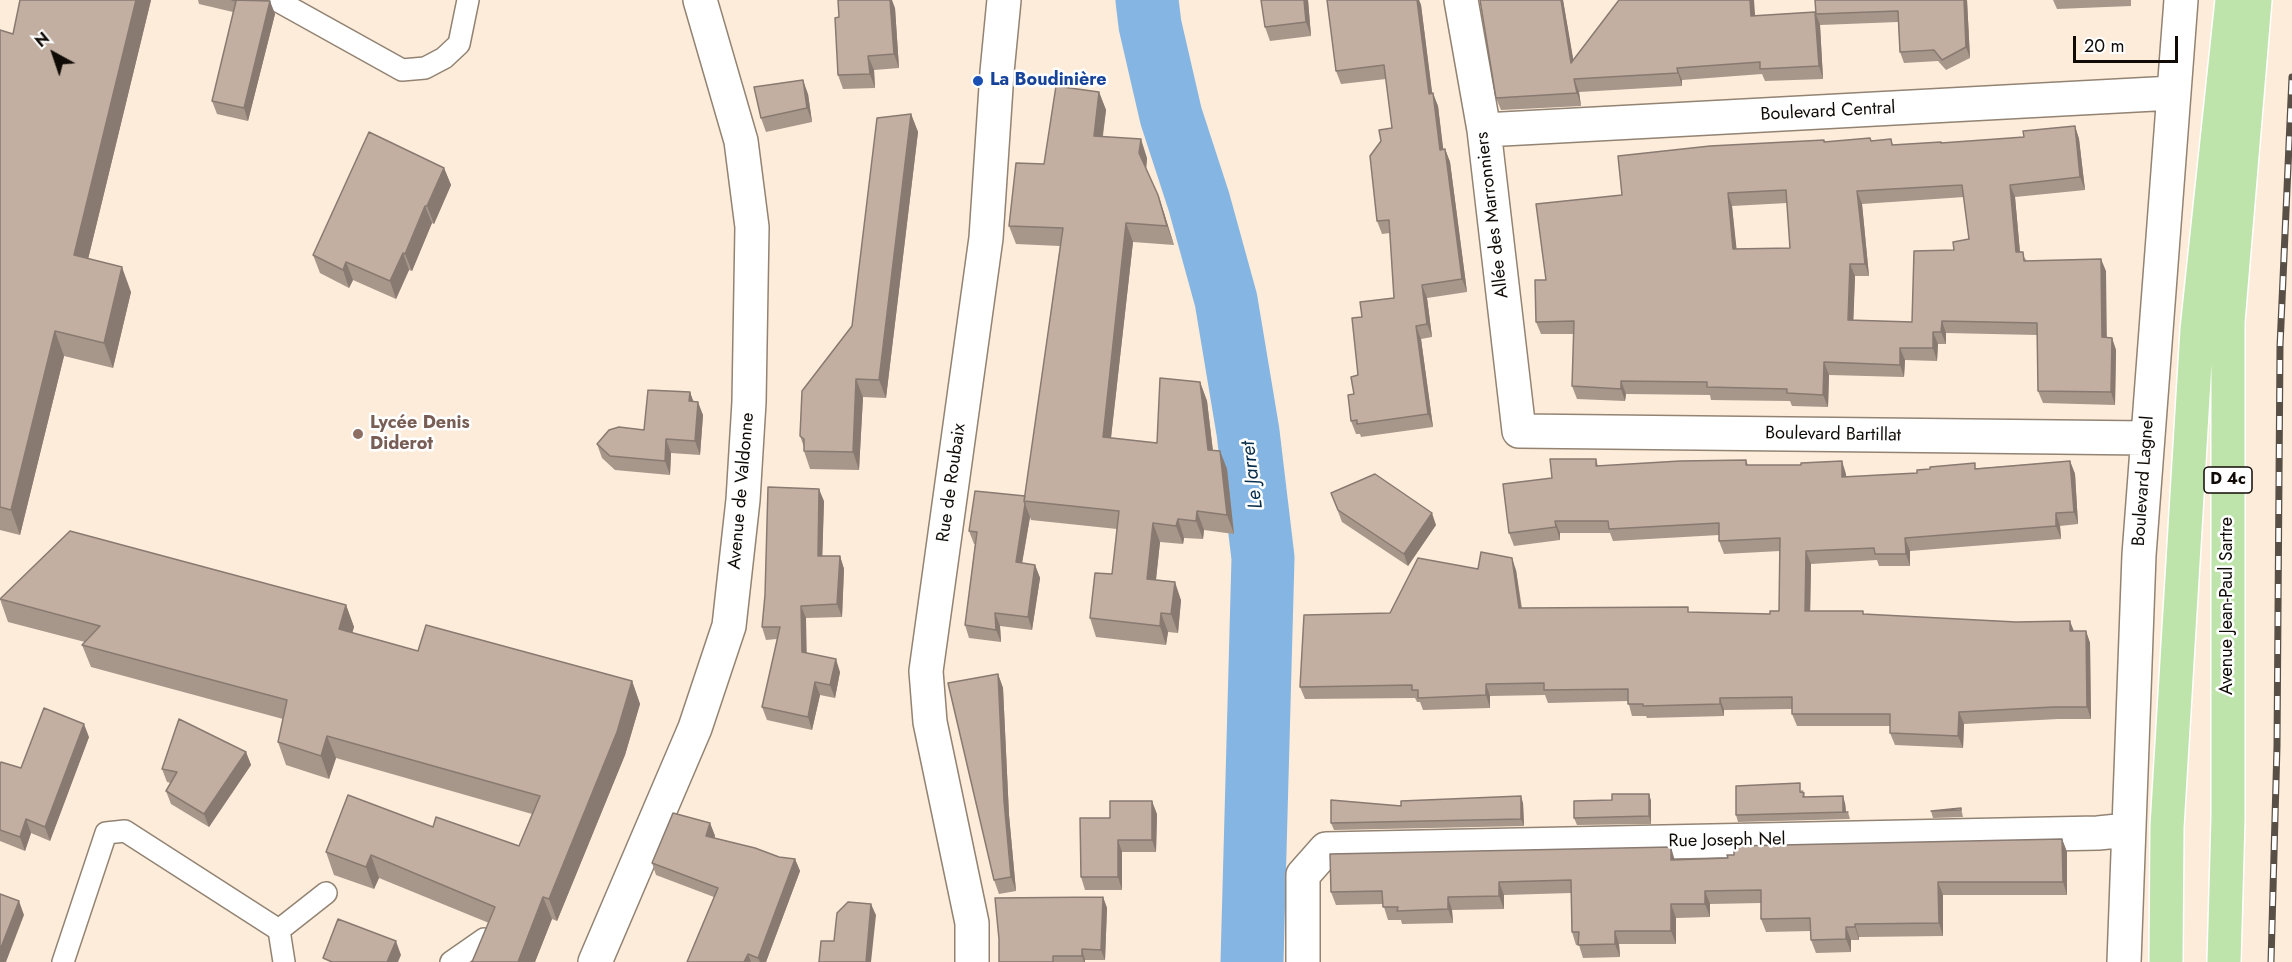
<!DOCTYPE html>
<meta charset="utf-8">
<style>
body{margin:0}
#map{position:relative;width:2292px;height:962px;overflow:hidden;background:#fdecda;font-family:Jost,sans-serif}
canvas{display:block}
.north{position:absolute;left:24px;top:24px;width:60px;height:60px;-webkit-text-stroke:4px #fff;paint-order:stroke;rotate:320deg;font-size:16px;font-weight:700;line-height:24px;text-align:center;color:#100b06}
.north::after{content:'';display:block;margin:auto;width:21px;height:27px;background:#100b06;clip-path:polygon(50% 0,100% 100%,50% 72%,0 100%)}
.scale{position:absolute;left:2073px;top:36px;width:105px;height:27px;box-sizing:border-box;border:3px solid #100b06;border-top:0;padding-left:8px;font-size:18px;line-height:21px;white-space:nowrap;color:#100b06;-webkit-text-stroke:4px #fff;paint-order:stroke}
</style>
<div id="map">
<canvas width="2292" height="962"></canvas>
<div class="north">N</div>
<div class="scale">20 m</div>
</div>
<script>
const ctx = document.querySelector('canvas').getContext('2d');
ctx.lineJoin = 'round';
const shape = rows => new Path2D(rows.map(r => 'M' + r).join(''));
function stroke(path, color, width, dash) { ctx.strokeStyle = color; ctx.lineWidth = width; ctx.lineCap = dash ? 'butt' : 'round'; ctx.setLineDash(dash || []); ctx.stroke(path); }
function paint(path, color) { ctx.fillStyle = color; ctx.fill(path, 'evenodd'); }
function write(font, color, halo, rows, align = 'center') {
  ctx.font = font + ' Jost,sans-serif'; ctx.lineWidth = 5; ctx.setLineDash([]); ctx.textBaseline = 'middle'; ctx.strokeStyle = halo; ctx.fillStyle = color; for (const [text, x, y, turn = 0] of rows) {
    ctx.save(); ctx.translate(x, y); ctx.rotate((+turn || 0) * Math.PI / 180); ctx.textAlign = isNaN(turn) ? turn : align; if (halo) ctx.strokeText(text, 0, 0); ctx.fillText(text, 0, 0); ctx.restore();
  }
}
stroke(shape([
 [1147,0,1150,25,1171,116,1199,202,1226,300,1248,432,1263,558,1252,962]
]), '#85b5e2', 63);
const service = shape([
 [278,1,402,70,425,68,444,58,459,44,468,0],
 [279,930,326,893],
 [63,962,106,833,125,831,279,930,284,962],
 [451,962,484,939]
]);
const minor = shape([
 [1461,0,1484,130,1519,431,2147,438],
 [1484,130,2173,93],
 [972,962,972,923,930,722,926,671,986,238,997,72,1004,0],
 [1303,962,1303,875,1326,849,2098,833,2128,830],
 [2124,962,2139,555,2181,0]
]);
const tertiary = shape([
 [595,962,695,728,729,626,743,500,749,402,752,227,741,141,700,0]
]);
const trunk = shape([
 [2166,962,2167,827,2197,330,2232,0],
 [2224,962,2228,819,2228,322,2255,0]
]);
stroke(service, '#928373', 24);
stroke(minor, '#928373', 36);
stroke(tertiary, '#928373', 36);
stroke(trunk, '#fff', 36);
stroke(service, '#fff', 21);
stroke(minor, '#fff', 33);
stroke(tertiary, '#fff', 33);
stroke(trunk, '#bee4ab', 33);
const rail = shape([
 [2271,962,2277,746,2280,346,2292,77]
]);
stroke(rail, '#585047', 7);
stroke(rail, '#fff', 4.5, [14]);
paint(shape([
 [151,0,88,259,131,292,113,368,64,356,20,535,0,530,0,30,13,34],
 [198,0,269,0,275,14,248,121,217,114,212,101,233,12,199,4],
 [1308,0,1311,36,1270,41,1265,27],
 [1327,0,1419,0,1421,5,1432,94,1438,106,1443,150,1445,149,1450,162,1467,292,1427,298,1432,337,1421,339,1433,427,1361,437,1360,434,1356,434,1351,421,1354,394,1358,375,1362,317,1394,298,1390,233,1382,234,1377,221,1392,128,1386,79,1341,84,1336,71],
 [1563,0,1573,60,1755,16,1815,12,1815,0,1967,0,1970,58,1946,70,1938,61,1904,63,1900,52,1898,22,1820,25,1823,79,1765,81,1762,74,1682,80,1682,86,1579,92,1581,106,1501,110,1496,98],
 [2053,0,2131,0,2131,6,2057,9],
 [895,8,899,68,874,70,875,88,843,89,838,75],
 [1099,92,1106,110,1103,136,1147,158,1146,169,1164,213,1174,245,1133,242,1111,438,1157,443,1200,382,1207,401,1213,451,1220,451,1227,469,1234,534,1204,530,1203,539,1184,538,1183,544,1160,542,1156,580,1181,600,1178,633,1168,632,1166,645,1096,637,1090,618,1112,574,1117,529,1031,520,1030,517,1022,563,1035,565,1040,578,1032,630,1000,626,1001,642,969,638,965,625,975,544,974,544,969,531,1025,496,1060,246,1016,244,1009,226,1044,164],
 [808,94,812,122,766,132,761,118],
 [911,114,918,132,886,398,863,397,859,470,810,469,804,451,804,447,800,436,852,326],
 [2075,126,2079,139,2085,190,2015,197,2020,252,2027,261,2106,271,2106,337,2112,338,2116,350,2115,405,2043,403,2038,391,2037,335,1946,333,1946,344,1938,344,1937,361,1905,360,1904,377,1829,375,1828,407,1792,406,1790,401,1711,400,1710,395,1626,394,1625,401,1577,399,1572,386,1574,334,1541,334,1536,322,1546,280,1622,195,1824,142,1871,141,1891,139,1893,145,1942,143,2024,137],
 [1964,197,1969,239,1954,250,1912,322,1853,320,1855,276,1869,276,1862,204],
 [1787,203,1790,248,1736,249,1732,206],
 [444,168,451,185,434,224,432,223,412,271,409,270,396,299,353,280,349,288,320,273,313,255],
 [690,392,693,401,703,415,700,455,671,453,670,475,615,470,602,458,597,444,644,430],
 [1596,459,1598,466,1746,460,1748,465,1846,474,1846,477,1917,473,2070,461,2075,474,2078,524,2060,526,2061,539,1910,551,1910,566,1879,566,1877,560,1811,564,1810,611,2074,631,2086,631,2090,643,2091,719,2058,719,1964,724,1963,748,1895,745,1890,733,1890,726,1797,726,1792,714,1792,709,1724,710,1724,716,1647,718,1646,716,1632,716,1628,701,1548,703,1545,695,1490,696,1490,708,1423,710,1420,702,1417,702,1415,698,1305,699,1300,687,1390,613,1478,569,1516,570,1522,608,1770,614,1779,611,1780,551,1724,554,1719,541,1719,535,1613,541,1610,533,1560,533,1560,540,1514,546,1509,533,1552,478],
 [1331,493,1436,525,1408,566,1342,522],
 [824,501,822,556,840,556,844,569,842,617,806,618,806,653,840,672,835,698,820,695,812,730,767,720,762,707,777,639,766,640,762,627],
 [0,599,346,605,354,627,352,633,418,651,632,681,640,704,625,755,557,921,552,919,535,962,472,962,489,923,379,878,374,889,334,875,326,852,433,827,519,846,532,814,336,758,329,779,286,765,278,742,283,719,91,667,82,645,85,642,8,622],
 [998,674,1003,688,1009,815,1016,891,999,894,994,880],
 [89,737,50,841,31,833,25,851,0,841,0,765,21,768],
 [246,752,251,765,209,827,171,804,166,791,171,783,167,782,162,769],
 [1803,790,1805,797,1845,803,1846,812,1848,812,1850,819,1738,822,1736,815],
 [1649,794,1651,801,1651,824,1577,825,1574,818,1612,800],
 [1523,803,1524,826,1334,830,1331,823,1401,806],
 [1961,808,1963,817,1933,818,1931,811],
 [1157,814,1156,852,1122,852,1122,890,1085,890,1081,877,1110,818],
 [710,823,715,836,714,838,779,857,795,859,800,871,766,962,687,962,714,897,656,875,652,863],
 [2062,839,2067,852,2067,895,1943,895,1943,936,1859,937,1859,940,1851,940,1851,952,1816,953,1811,940,1811,931,1766,932,1761,919,1761,903,1710,904,1710,917,1676,918,1676,944,1619,944,1620,957,1583,958,1579,945,1576,945,1572,932,1571,893,1504,895,1504,909,1452,910,1453,923,1402,924,1401,920,1388,920,1383,904,1336,905,1331,892,1675,859,1728,858],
 [1103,897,1107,908,1105,960,1085,960,1085,962,999,962]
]), '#a7968a');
paint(shape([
 [136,0,151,0,83,280,74,255],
 [890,0,892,0,895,8,899,68,894,54],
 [1304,0,1308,0,1311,36,1306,22],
 [1417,0,1419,0,1421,5,1434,107,1429,94],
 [1561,0,1563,0,1576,75,1571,63],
 [1750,0,1754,0,1756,28,1751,16],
 [1964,0,1967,0,1970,58,1966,47],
 [270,1,275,14,248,121,244,108],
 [1815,12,1820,25,1823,79,1819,66],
 [868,56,874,70,875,88,870,74],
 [1677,68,1682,80,1682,86,1678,73],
 [1574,79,1579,92,1581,106,1577,93],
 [803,80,808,94,812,122,807,108],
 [1099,92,1106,110,1100,154,1094,136],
 [1433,93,1438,106,1445,163,1440,150],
 [911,114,918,132,886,398,879,380],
 [2075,126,2079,139,2085,190,2080,177],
 [1141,139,1147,158,1146,171,1139,153],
 [1445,149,1450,162,1467,292,1462,279],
 [444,168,451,185,434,224,427,206],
 [2010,185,2015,197,2021,264,2016,252],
 [1857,191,1862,204,1869,276,1865,264],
 [1728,193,1732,206,1738,262,1733,249],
 [1158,195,1164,213,1174,245,1167,226],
 [425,206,432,223,412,271,405,254],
 [1126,223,1133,242,1109,455,1103,437],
 [403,253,409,270,396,299,390,281],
 [2101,259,2106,271,2107,350,2102,337],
 [346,262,353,280,349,288,343,270],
 [1850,264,1855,276,1853,332,1848,320],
 [122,267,131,292,113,368,104,343],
 [1422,285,1427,298,1432,337,1427,324],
 [1942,321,1946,333,1946,344,1941,332],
 [1416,326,1421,339,1433,427,1428,414],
 [55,331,64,356,20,535,11,510],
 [1933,332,1938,344,1937,361,1933,348],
 [2112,338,2116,350,2115,405,2111,392],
 [1900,348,1905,360,1904,377,1900,365],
 [1824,362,1829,375,1828,407,1823,395],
 [856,379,863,397,859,470,853,452],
 [1621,381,1626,394,1625,401,1621,389],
 [1200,382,1207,401,1215,469,1208,450],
 [690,392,695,406,689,401],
 [698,402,703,415,700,455,695,441],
 [666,439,671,453,670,475,665,461],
 [1220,451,1227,469,1234,534,1227,515],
 [1842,461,1846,474,1847,489,1842,477],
 [2070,461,2075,474,2078,524,2074,512],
 [819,489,824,501,822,568,818,556],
 [1025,504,1030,517,1020,575,1016,562],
 [1197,511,1204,530,1203,539,1196,521],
 [1432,513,1436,525,1408,566,1404,554],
 [2056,513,2060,526,2061,539,2056,526],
 [1178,519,1184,538,1183,544,1176,526],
 [1555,521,1560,533,1560,540,1556,527],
 [1153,523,1160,542,1154,597,1147,579],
 [1905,538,1910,551,1910,566,1906,554],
 [1806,551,1811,564,1810,623,1805,611],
 [840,556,844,569,842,617,837,604],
 [1512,558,1516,570,1523,621,1519,608],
 [1035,565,1040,578,1032,630,1028,617],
 [1175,582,1181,600,1178,633,1171,614],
 [346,605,354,627,347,651,339,629],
 [801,606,806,618,807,665,802,652],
 [995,613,1000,626,1001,642,996,630],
 [1161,613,1168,632,1166,645,1160,626],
 [2070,621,2075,634,2070,631],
 [2086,631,2090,643,2091,719,2087,707],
 [836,659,840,672,835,698,830,685],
 [998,674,1003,688,1009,815,1016,891,1011,877,1004,801],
 [632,681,640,704,625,755,557,921,549,899],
 [815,682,820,695,812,730,808,717],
 [1486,684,1490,696,1490,708,1486,695],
 [1720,698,1724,710,1724,716,1720,704],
 [1959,712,1964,724,1963,748,1958,736],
 [84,724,89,737,50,841,45,827],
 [327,736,336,758,329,779,321,756],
 [246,752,251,765,209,827,204,814],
 [1649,794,1651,801,1651,824,1649,816],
 [1521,796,1523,803,1524,826,1521,819],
 [1843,796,1845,803,1846,812,1843,812],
 [1152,801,1157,814,1156,852,1152,840],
 [26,819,31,833,25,851,20,837],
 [710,823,715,836,710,848,706,836],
 [2062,839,2067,852,2067,895,2063,882],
 [1118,840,1122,852,1122,890,1118,877],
 [1671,847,1675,861,1671,860],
 [371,855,379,878,374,889,366,867],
 [795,859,800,871,766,962,760,962,758,958],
 [1499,882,1504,895,1504,909,1499,896],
 [1938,882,1943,895,1943,936,1939,923],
 [1705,891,1710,904,1710,917,1705,904],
 [543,897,552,919,535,962,518,962],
 [1103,897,1107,908,1105,960,1101,950],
 [1448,897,1452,910,1453,923,1448,909],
 [19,901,24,915,6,962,0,962,0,950],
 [871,904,876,915,871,962,866,962],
 [1671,904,1676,918,1676,944,1671,931],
 [1855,924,1859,937,1859,940,1855,927],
 [1846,927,1851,940,1851,952,1846,939],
 [1615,931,1619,944,1620,957,1615,944],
 [396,941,401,955,398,962,387,962],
 [1082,949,1085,960,1085,962,1084,962,1082,956],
 [748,954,751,962,744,962]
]), '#887a71');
const building = shape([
 [20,0,136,0,74,255,122,267,104,343,55,331,11,510,0,507,0,30,13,34,20,0],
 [232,0,270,1,244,108,212,101,236,1,232,0],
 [838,0,890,0,894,54,868,56,870,74,838,75,835,18,839,17,838,0],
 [1261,0,1304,0,1306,22,1265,27,1261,0],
 [1327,0,1417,0,1429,94,1433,93,1440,150,1445,149,1462,279,1422,285,1427,324,1416,326,1428,414,1357,424,1357,420,1351,421,1348,395,1354,394,1351,377,1358,375,1352,318,1362,317,1360,302,1394,298,1389,220,1377,221,1370,156,1381,141,1379,130,1392,128,1384,65,1336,71,1327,0],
 [1480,0,1561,0,1571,63,1619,0,1750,0,1751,16,1815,12,1819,66,1760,69,1760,62,1677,68,1678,73,1574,79,1577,93,1496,98,1480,0],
 [1815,0,1964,0,1966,47,1942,60,1934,50,1900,52,1898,11,1816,14,1815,0],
 [803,80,807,108,761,118,754,87,803,80],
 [1056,86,1099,92,1094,136,1141,139,1139,153,1158,195,1167,226,1126,223,1103,437,1157,443,1160,378,1200,382,1208,450,1220,451,1227,515,1197,511,1196,521,1178,519,1176,526,1153,523,1147,579,1175,582,1171,614,1161,613,1160,626,1090,618,1095,573,1112,574,1119,511,1024,501,1063,228,1009,226,1016,163,1044,164,1056,86],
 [911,114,879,380,856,379,853,452,804,451,804,439,800,436,802,391,852,326,877,118,911,114],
 [2075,126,2080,177,2010,185,2016,252,2023,252,2024,261,2101,259,2102,337,2112,338,2111,392,2038,391,2037,323,1942,321,1941,332,1933,332,1933,348,1900,348,1900,365,1824,362,1823,395,1787,393,1787,389,1707,387,1707,382,1621,381,1621,389,1572,386,1574,321,1536,322,1535,280,1546,280,1536,204,1622,195,1618,156,1710,146,1824,140,1824,142,1870,138,1871,141,1891,139,1892,145,1941,142,1941,143,2024,137,2023,131,2075,126],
 [1962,185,1969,239,1953,242,1954,250,1914,251,1912,322,1848,320,1850,264,1865,264,1857,191,1962,185],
 [1786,190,1790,248,1733,249,1728,193,1786,190],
 [369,132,444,168,427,206,425,206,405,254,403,253,390,281,346,262,343,270,313,255,369,132],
 [648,390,690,392,689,401,698,402,695,441,666,439,665,461,610,456,597,444,609,430,619,427,644,430,648,390],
 [1550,459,1596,459,1596,466,1680,461,1746,460,1746,465,1801,465,1801,463,1842,461,1842,477,1917,473,1917,470,1930,469,1930,467,1975,463,1975,469,2070,461,2074,512,2056,513,2056,526,1905,538,1906,554,1875,554,1874,548,1806,551,1805,611,1863,611,1863,614,2016,622,2070,621,2070,631,2086,631,2087,707,2053,707,1959,712,1958,736,1890,733,1890,714,1792,714,1792,697,1720,698,1720,704,1643,706,1643,704,1628,704,1628,689,1544,690,1544,683,1486,684,1486,695,1418,698,1418,690,1412,690,1412,685,1300,687,1304,615,1390,613,1418,558,1478,569,1481,552,1512,558,1519,608,1688,607,1688,612,1770,614,1770,611,1779,611,1780,538,1719,541,1719,523,1609,529,1608,521,1555,521,1556,527,1509,533,1503,484,1552,478,1550,459],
 [1375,474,1432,513,1404,554,1338,510,1331,493,1375,474],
 [768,487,819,489,818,556,840,556,837,604,801,606,802,652,836,659,830,685,815,682,808,717,762,707,780,627,762,627,765,595,768,487],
 [975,491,1025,496,1024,501,1025,504,1016,562,1035,565,1028,617,995,613,996,630,965,625,977,532,969,531,975,491],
 [70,531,346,605,339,629,418,651,426,625,632,681,617,732,549,899,543,897,518,962,472,962,495,907,371,855,366,867,326,852,348,795,433,827,436,817,519,846,540,796,327,736,321,756,278,742,287,700,82,645,100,626,0,599,70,531],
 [998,674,1004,801,1011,877,994,880,948,683,998,674],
 [44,708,84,724,45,827,26,819,20,837,0,830,0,765,1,762,21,768,44,708],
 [179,719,246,752,204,814,166,791,177,772,162,769,179,719],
 [1800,783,1800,792,1804,793,1803,797,1843,796,1843,812,1848,812,1736,815,1736,786,1800,783],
 [1612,794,1649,794,1649,816,1574,818,1574,801,1612,800,1612,794],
 [1521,796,1521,819,1331,823,1331,800,1401,806,1401,801,1521,796],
 [1110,801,1152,801,1152,840,1118,840,1118,877,1081,877,1080,818,1110,818,1110,801],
 [1961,808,1961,810,1931,811,1961,808],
 [673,813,710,823,706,836,755,848,779,857,795,859,758,958,748,954,744,962,687,962,718,888,652,863,673,813],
 [2062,839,2063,882,1938,882,1939,923,1855,924,1855,927,1846,927,1846,939,1811,940,1810,918,1761,919,1761,890,1705,891,1705,904,1671,904,1671,931,1615,931,1615,944,1578,945,1579,932,1572,932,1571,880,1499,882,1499,896,1448,897,1448,909,1397,911,1398,907,1383,907,1382,891,1331,892,1330,854,1671,847,1671,860,1728,858,1727,855,1734,855,1734,846,2062,839],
 [0,894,19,901,0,950,0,894],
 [1103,897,1101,950,1082,949,1082,956,1053,956,1053,962,999,962,999,939,995,898,1103,897],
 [848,902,871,904,866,962,819,962,821,941,834,941,837,913,848,902],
 [338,919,396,941,387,962,332,962,323,958,338,919]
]);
paint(building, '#c2afa1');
stroke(building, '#887a71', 1.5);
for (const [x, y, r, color] of [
 [978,81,6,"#1a4fb4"],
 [358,434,6,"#8d6e63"]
]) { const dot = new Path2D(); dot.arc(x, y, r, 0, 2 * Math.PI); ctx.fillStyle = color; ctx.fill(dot); stroke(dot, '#fff', 2); }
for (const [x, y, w] of [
 [2228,480,48]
]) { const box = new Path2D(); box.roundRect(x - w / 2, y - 13, w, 26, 4.5); ctx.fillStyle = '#fff'; ctx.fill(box); stroke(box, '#100b06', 1.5); }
write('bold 16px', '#100b06', null, [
 ["D 4c",2228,480]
]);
write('bold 18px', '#164399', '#fff', [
 ["La Boudinière",990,81]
], 'left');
write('18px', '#100b06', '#fff', [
 ["Boulevard Central",1828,112,-3],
 ["Allée des Marronniers",1493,215,-97],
 ["Boulevard Bartillat",1833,435,1],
 ["Boulevard Lagnel",2144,481,-86],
 ["Rue de Roubaix",952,483,-82],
 ["Avenue de Valdonne",742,491,-85],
 ["Avenue Jean-Paul Sartre",2228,606,-90],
 ["Rue Joseph Nel",1727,841,-1]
]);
write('bold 18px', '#785e54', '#fff', [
 ["Lycée Denis",370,424],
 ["Diderot",370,445]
], 'left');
write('italic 20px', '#082e4b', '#fff', [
 ["Le Jarret",1253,475,-97]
]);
</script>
